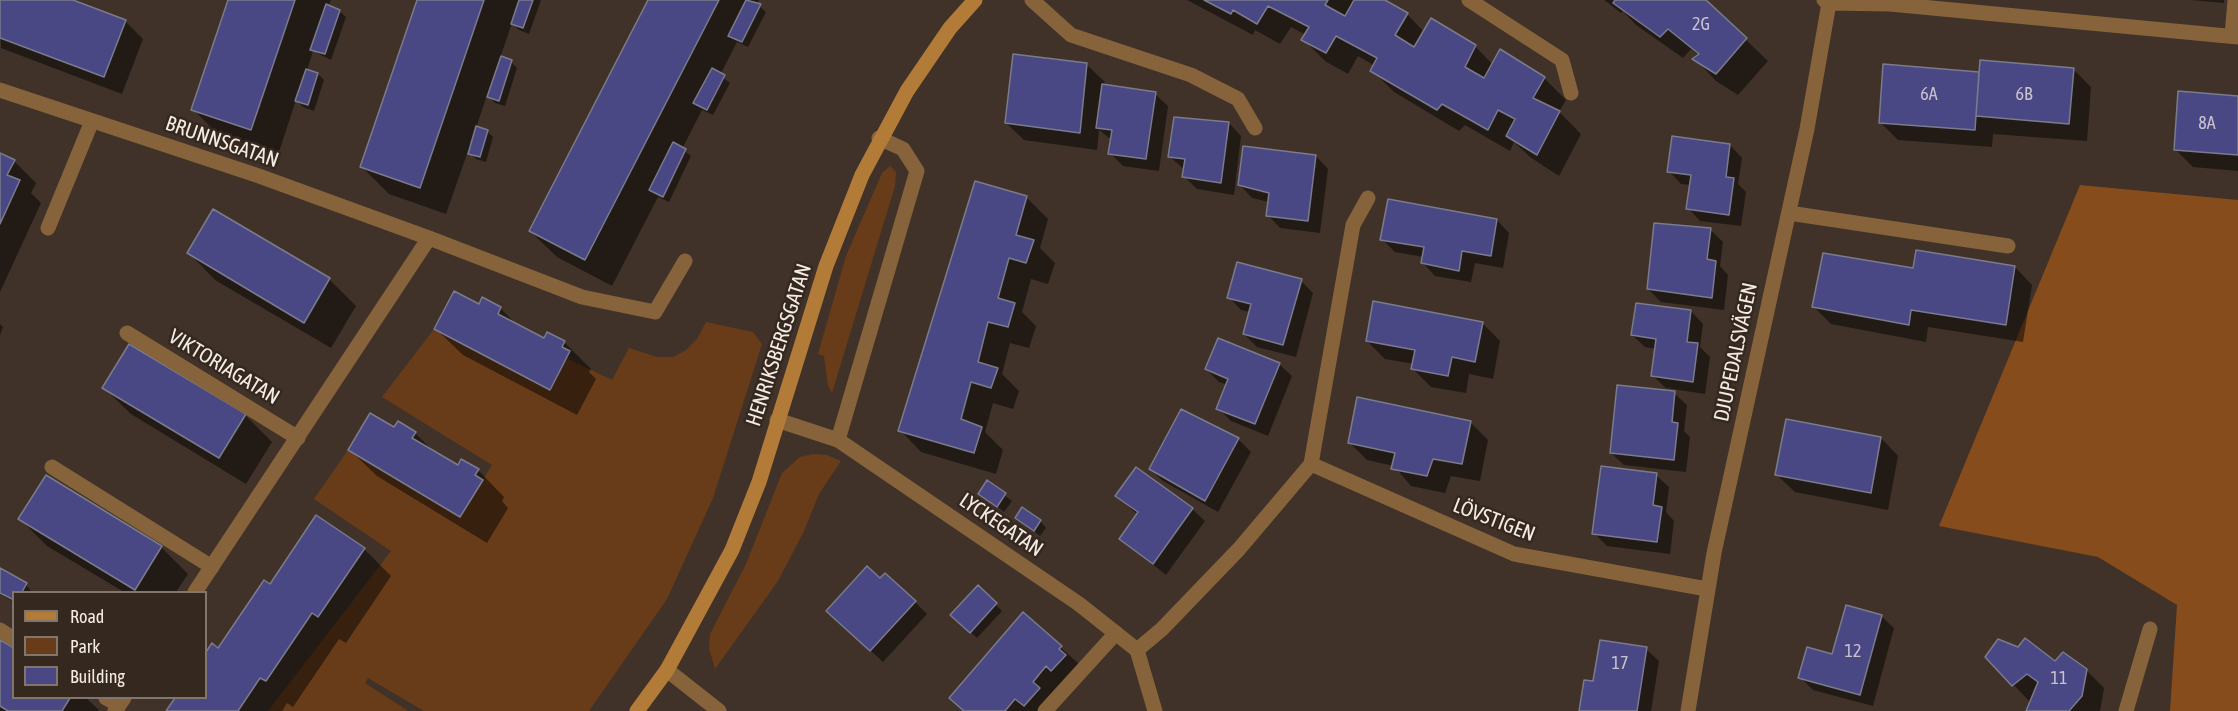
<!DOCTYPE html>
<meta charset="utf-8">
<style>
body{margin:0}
#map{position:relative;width:2238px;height:711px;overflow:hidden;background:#403228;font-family:"Asap Condensed",sans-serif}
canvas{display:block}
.legend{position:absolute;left:12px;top:591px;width:195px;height:108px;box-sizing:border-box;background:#35281e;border:2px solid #81766e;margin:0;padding:8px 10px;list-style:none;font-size:18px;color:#f4ebe5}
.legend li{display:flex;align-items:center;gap:12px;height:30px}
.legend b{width:30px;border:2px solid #81766e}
</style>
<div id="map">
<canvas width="2238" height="711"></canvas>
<ul class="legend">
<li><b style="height:8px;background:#b37b38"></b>Road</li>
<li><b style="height:16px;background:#683c19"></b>Park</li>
<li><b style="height:16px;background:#494885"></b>Building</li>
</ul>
</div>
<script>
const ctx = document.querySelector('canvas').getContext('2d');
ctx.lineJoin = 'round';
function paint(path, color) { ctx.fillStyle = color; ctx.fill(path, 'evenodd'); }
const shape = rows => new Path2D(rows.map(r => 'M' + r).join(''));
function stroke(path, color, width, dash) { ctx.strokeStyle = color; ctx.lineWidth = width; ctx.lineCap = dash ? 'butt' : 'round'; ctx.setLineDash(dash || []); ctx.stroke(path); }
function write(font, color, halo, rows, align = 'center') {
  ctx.font = font + ' "Asap Condensed",sans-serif'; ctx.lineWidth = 5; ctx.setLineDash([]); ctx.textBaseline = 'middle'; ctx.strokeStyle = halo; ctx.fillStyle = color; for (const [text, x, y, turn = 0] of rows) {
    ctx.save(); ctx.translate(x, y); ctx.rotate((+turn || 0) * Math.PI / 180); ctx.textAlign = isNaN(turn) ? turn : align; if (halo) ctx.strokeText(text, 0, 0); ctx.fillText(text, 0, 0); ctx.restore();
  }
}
paint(shape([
 [890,166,896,172,895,186,832,393,828,386,824,356,818,354,846,256,882,173],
 [706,322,753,332,762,344,713,498,667,599,589,711,424,711,368,678,365,683,408,711,268,711,391,551,314,499,348,450,460,517,492,465,382,397,434,329,550,390,566,358,612,380,629,348,657,357,673,357,686,350,697,339],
 [813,454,827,455,841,461,819,494,804,531,778,581,715,669,709,648,710,634,746,564,782,473,800,457]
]), '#683c19');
paint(shape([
 [2080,185,2238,200,2238,711,2170,711,2177,605,2098,557,1939,526]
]), '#864c1b');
paint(shape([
 [0,0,68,0,125,21,143,39,122,94,1,48],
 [230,0,331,0,328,7,339,11,346,17,331,60,313,51,307,71,318,74,324,80,314,111,303,107,296,100,278,155,219,136,193,109],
 [419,0,541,0,529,34,519,30,512,23,500,58,511,62,517,68,505,106,495,103,487,95,476,128,487,131,493,137,486,162,476,159,468,151,446,214,389,194,362,167],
 [649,0,759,0,757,4,766,12,748,47,737,42,720,75,730,83,713,115,702,110,682,149,691,156,669,202,658,197,612,286,557,257,530,231],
 [1187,0,1382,0,1407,14,1424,32,1475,46,1493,65,1544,78,1566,100,1559,112,1581,134,1559,176,1530,157,1514,142,1510,151,1465,125,1459,131,1394,92,1372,70,1375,66,1358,56,1348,74,1325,61,1303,39,1306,35,1291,27,1280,44,1255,30,1253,35],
 [1604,0,1704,0,1768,61,1738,95,1716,81,1695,59,1699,56,1691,49,1683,58,1636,25,1623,11,1621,13],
 [2191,0,2224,0,2224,3],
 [1087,65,1105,82,1104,86,1155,94,1168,106,1159,171,1123,166,1110,153,1112,140,1099,130,1097,150,1024,140,1006,123],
 [1884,66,1980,73,2073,69,2091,87,2087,141,1993,134,1992,147,1898,140,1880,122],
 [2238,97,2238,171,2193,167,2175,149],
 [1229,123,1241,136,1234,195,1197,189,1184,176,1185,170,1170,157],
 [1730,145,1742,158,1738,184,1746,192,1741,226,1700,221,1688,208,1691,185,1681,184,1669,171],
 [0,154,14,161,36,183,31,193,41,203,0,292],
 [1316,156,1328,169,1320,233,1280,228,1268,215,1269,202,1252,198,1240,185],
 [1026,197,1048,219,1040,248,1055,263,1048,284,1031,279,1022,312,1036,326,1029,348,1010,343,1002,374,1019,391,1013,409,993,403,985,432,1003,450,996,474,921,452,900,430],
 [213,211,329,279,356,306,331,348,215,280,189,253],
 [1497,220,1509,233,1503,268,1475,263,1471,282,1435,276,1423,263,1424,257,1395,252,1382,239],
 [1710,229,1723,242,1720,266,1728,275,1724,310,1661,302,1648,289],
 [2015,267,2032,285,2023,342,1928,327,1926,342,1831,324,1813,306,1914,269],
 [1301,281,1313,293,1296,357,1257,347,1244,334,1250,312,1241,310,1229,297],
 [480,306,500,308,517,325,545,340,564,342,591,369,589,372,596,379,577,415,463,355,436,329],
 [1691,311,1703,324,1700,347,1710,357,1705,394,1666,388,1653,376,1657,349,1645,347,1632,335],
 [1482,323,1500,341,1493,379,1469,374,1466,393,1431,387,1413,369,1414,364,1385,359,1367,341],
 [0,324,3,327,0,335],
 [1279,364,1292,376,1268,436,1231,421,1218,408,1228,385,1219,382,1206,369],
 [104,388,245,415,272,442,246,484,131,414],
 [1674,393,1687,405,1684,431,1690,437,1686,472,1624,465,1611,453],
 [1182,411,1238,439,1251,452,1218,512,1163,481,1150,469],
 [1470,422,1488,440,1480,481,1451,476,1445,493,1411,486,1394,466,1367,460,1349,442],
 [395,429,415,433,435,453,458,467,478,470,504,497,502,501,508,508,487,543,377,476,350,450],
 [1881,438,1898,456,1888,510,1795,492,1777,475],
 [1656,475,1669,487,1666,512,1674,521,1670,554,1607,546,1594,533],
 [987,482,1012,501,1004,512,980,493],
 [1117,496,1192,509,1205,521,1166,575,1121,539,1138,515],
 [1017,518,1040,521,1046,528,1040,536],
 [20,519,161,547,188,574,176,592,124,592,47,546],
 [364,549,391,576,346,643,339,639,293,707,287,703,282,711,168,711,177,698,206,698,206,655,212,645,218,650,271,586],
 [0,570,26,585,32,592,14,592,14,602,0,594],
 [978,587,1002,611,977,638,952,615],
 [915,602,927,614,883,662,840,623],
 [1023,614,1079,664,1053,711,964,711],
 [1881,616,1894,628,1873,706,1813,690,1800,677,1834,656],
 [0,642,14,698,86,698,100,711,0,711],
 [1646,649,1659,661,1651,711,1581,711,1595,682],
 [1987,657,2055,663,2086,670,2104,688,2100,711,2028,711,2031,703]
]), '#0007');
const building = shape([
 [0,0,73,0,126,20,104,77,0,38,0,0],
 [228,0,295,0,251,130,191,110,228,0],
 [417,0,484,0,420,188,360,167,417,0],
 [519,0,533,0,523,28,511,24,519,0],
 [648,0,719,0,585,260,529,231,648,0],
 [746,0,761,4,742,42,728,36,746,0],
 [1204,0,1328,0,1325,5,1345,16,1354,0,1385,0,1408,13,1395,35,1414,47,1431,18,1476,45,1465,67,1484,78,1500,49,1545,77,1533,98,1560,111,1537,155,1506,136,1515,119,1498,110,1488,130,1442,104,1437,110,1370,71,1377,58,1336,36,1326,53,1301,40,1309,27,1268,6,1257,24,1233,10,1231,14,1204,0],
 [1615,0,1706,0,1747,38,1716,74,1692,59,1699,54,1668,29,1660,37,1613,3,1615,0],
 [326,4,340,10,325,54,310,50,326,4],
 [1013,54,1087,63,1080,133,1005,123,1013,54],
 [501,56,512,60,499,101,487,97,501,56],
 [1980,60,2074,68,2069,124,1976,116,1980,60],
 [1883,64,1979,72,1975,130,1879,123,1883,64],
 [712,68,725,75,707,110,693,103,712,68],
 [306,69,318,73,308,105,295,101,306,69],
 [1102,84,1156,92,1146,159,1108,154,1112,130,1096,128,1102,84],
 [2178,91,2238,96,2238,155,2174,150,2178,91],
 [1174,117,1229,122,1221,183,1182,177,1185,159,1168,157,1174,117],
 [476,126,488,130,480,157,468,154,476,126],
 [1672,136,1730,144,1726,177,1734,178,1729,215,1686,209,1691,175,1667,172,1672,136],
 [673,142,686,149,663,197,649,190,673,142],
 [1243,146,1316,155,1308,221,1266,216,1269,193,1238,185,1243,146],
 [0,153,15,160,7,175,20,180,0,224,0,153],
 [975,181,1027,196,1016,235,1034,240,1026,263,1009,258,998,298,1015,303,1008,327,988,322,978,362,998,368,991,388,971,382,961,419,982,427,974,453,898,431,975,181],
 [1388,199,1497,219,1491,256,1462,251,1459,271,1421,263,1424,247,1380,240,1388,199],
 [213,209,330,278,304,323,187,253,213,209],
 [1654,223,1711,228,1707,259,1716,261,1712,298,1647,289,1654,223],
 [1916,250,2015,266,2006,325,1911,310,1909,325,1812,307,1823,253,1913,268,1916,250],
 [1237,262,1302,279,1283,345,1243,334,1251,304,1227,298,1237,262],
 [454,291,479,304,482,297,501,307,498,314,544,338,547,332,565,341,562,347,570,351,550,390,434,329,454,291],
 [1373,301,1483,322,1475,362,1452,357,1448,376,1411,369,1415,350,1366,341,1373,301],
 [1636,303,1691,310,1687,342,1698,343,1693,382,1651,376,1656,339,1631,335,1636,303],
 [1218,338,1280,363,1255,424,1216,409,1228,379,1205,369,1218,338],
 [129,344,246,414,219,458,102,388,129,344],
 [1617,385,1675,391,1672,422,1678,423,1674,460,1610,453,1617,385],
 [1357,397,1471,421,1462,464,1433,459,1427,476,1391,469,1395,453,1348,443,1357,397],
 [1181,409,1239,438,1205,501,1149,469,1181,409],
 [370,413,394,427,398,421,416,432,412,438,458,465,461,459,479,469,475,475,483,480,460,517,348,450,370,413],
 [1786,419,1881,437,1871,493,1775,475,1786,419],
 [1601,466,1657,473,1653,505,1662,507,1657,542,1592,534,1601,466],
 [1136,467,1193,508,1153,564,1119,539,1138,512,1115,496,1136,467],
 [46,475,162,546,135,590,18,519,46,475],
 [987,480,1006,493,997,507,978,494,987,480],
 [1022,507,1041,520,1034,531,1015,518,1022,507],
 [316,515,365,548,318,617,312,613,266,681,260,678,238,711,166,711,175,698,206,698,206,652,212,643,218,648,264,580,270,584,316,515],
 [867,566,880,578,885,573,916,601,870,651,826,611,867,566],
 [0,568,27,583,22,592,14,592,14,600,0,593,0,568],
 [978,585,997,603,970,633,950,615,978,585],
 [1846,605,1882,615,1860,695,1798,678,1807,647,1832,654,1846,605],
 [1023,612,1062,646,1059,649,1066,655,1051,671,1046,666,1033,682,1040,688,1024,706,1015,699,1005,711,964,711,949,698,1023,612],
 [2025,638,2055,661,2063,652,2087,669,2082,696,2069,711,2026,711,2038,682,2027,674,2012,686,1985,657,1998,639,2018,647,2025,638],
 [0,640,14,648,14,698,70,698,62,711,8,711,0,706,0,640],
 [1600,640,1647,647,1637,711,1579,711,1584,680,1593,681,1600,640]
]);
paint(building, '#494885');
stroke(building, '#7a7b8c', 1.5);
stroke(shape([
 [2232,36,2235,0],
 [1789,213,2008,246],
 [48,228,92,121],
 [429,238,582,297,655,312,685,261],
 [127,333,298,438],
 [838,440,917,171,903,149,879,138],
 [52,467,212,567],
 [0,630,14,639],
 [667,670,719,711],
 [106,698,119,705],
 [1045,711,1116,633]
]), '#86633b', 15);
stroke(shape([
 [1032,0,1071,35,1191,75,1238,99,1255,128],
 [1469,0,1562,60,1571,93],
 [1824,0,1829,3,1890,4,2238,37],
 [0,90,259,176,429,238,195,592],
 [777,420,838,440,1079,604,1137,650,1155,711],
 [1311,464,1514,554,1707,589],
 [1137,650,1162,629,1239,549,1311,464,1353,225,1368,198],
 [115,711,124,698],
 [1688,711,1714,553,1807,129,1829,3],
 [2126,711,2150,629]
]), '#86633b', 15);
stroke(shape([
 [637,711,667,670,732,550,759,482,826,266,862,175,907,91,950,28,975,0]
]), '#b37b38', 15);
write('18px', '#c9c2cd', null, [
 ["2G",1701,24],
 ["6A",1929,94],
 ["6B",2024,94],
 ["8A",2207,123],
 ["12",1853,651],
 ["17",1620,663],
 ["11",2059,678]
]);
write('21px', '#f4ebe5', '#35281e', [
 ["BRUNNSGATAN",222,142,19],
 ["HENRIKSBERGSGATAN",779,345,-72],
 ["DJUPEDALSVÄGEN",1736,352,-78],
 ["VIKTORIAGATAN",224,367,31],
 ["LÖVSTIGEN",1494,520,21],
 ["LYCKEGATAN",1001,525,34]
]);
</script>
